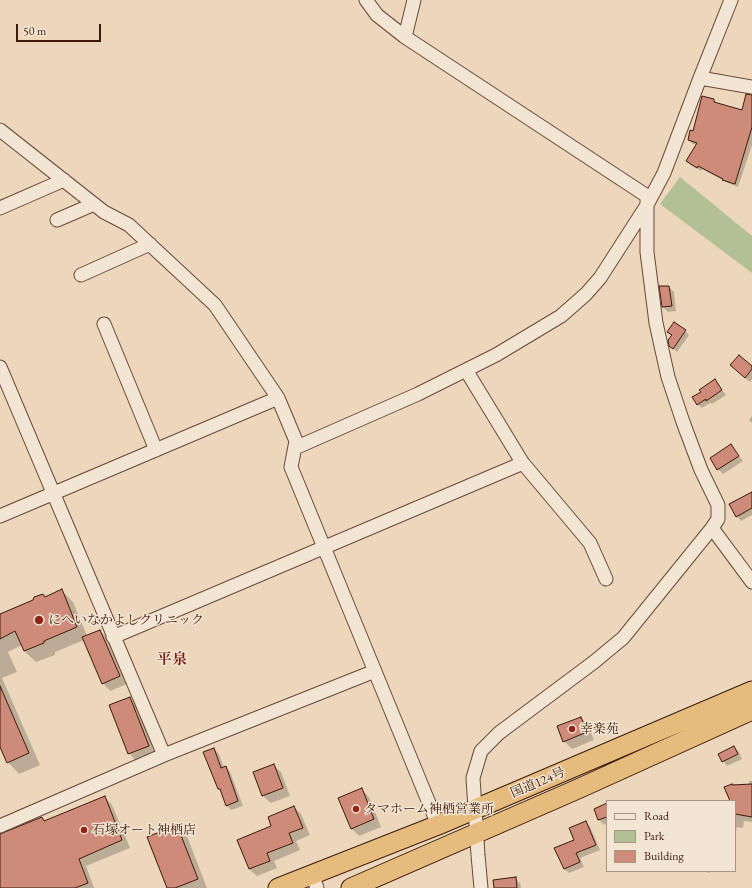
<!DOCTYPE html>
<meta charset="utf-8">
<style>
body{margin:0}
#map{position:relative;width:752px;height:888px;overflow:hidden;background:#ecd7bc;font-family:"EB Garamond",serif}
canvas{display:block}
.legend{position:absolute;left:606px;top:800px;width:130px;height:72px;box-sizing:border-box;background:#f3e5d3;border:1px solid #aa9483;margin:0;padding:5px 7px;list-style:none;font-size:12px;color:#3d1a0b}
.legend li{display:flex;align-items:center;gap:8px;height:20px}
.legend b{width:20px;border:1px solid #aa9483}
.scale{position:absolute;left:16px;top:24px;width:85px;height:18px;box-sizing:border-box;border:2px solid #3d1a0b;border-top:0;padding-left:5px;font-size:12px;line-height:14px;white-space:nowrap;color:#3d1a0b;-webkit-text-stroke:3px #f3e5d3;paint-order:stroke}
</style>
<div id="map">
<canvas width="752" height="888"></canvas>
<ul class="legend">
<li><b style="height:5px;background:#f3e5d3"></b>Road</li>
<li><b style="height:11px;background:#b3bf94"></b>Park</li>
<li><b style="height:11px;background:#ce8b7a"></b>Building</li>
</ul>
<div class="scale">50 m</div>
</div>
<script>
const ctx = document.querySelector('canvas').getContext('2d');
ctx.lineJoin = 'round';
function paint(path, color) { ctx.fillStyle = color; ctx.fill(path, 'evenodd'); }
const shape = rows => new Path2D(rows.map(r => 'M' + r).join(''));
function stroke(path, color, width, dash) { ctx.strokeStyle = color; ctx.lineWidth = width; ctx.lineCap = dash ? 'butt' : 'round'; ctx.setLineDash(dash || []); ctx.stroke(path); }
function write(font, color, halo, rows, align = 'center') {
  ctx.font = font + ' "EB Garamond","Noto Serif JP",serif'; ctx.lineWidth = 3; ctx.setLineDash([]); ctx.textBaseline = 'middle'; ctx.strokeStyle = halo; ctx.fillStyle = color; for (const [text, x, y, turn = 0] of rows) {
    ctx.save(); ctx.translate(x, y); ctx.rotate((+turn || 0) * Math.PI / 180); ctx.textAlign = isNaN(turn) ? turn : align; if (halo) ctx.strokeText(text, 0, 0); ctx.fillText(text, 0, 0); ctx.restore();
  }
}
paint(shape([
 [680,177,752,236,752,273,660,204]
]), '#b3bf94');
paint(shape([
 [752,99,752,145,738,187,728,183,702,169,701,171,691,165,687,161,697,145,693,144,689,140,714,100,718,104,742,112],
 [669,287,674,292,676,311,668,312,663,307],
 [685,331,689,335,677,352,670,346,672,336,669,332],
 [752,367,752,379,750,382,736,370],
 [715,381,726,395,712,404,710,403,702,408,697,404,702,392],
 [752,416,752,423,749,420],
 [731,446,743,461,723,474,718,469],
 [752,498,752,515,741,521,737,516],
 [62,591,73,602,87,636,100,631,108,638,127,684,110,691,103,683,84,640,55,652,55,655,36,662,24,651,22,645,8,652,17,672,2,678,40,765,19,774,8,762,0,744,0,615],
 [130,698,137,706,155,753,136,761,129,753],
 [581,718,588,725,594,740,572,749,564,741],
 [734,747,739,752,742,759,727,766,723,761],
 [214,749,219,754,224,768,226,767,230,772,243,806,231,810,226,805,222,792,219,789],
 [273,765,281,772,290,796,271,803,263,796,254,772],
 [749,781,752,781,752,822,744,821,743,828,737,827,735,835,735,801,731,801,733,786,749,785],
 [361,789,369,797,381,827,359,836,352,829],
 [104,797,112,805,130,848,86,866,94,888,0,888,0,836,42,818,45,821],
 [607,804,607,823,604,825,599,820,595,809],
 [294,807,301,814,310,835,296,841,300,850,274,861,277,868,257,876,249,869,238,840,273,826],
 [586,822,590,827,600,850,580,858,584,867,569,873,564,869,575,840],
 [177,826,187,836,207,888,168,888],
 [706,871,713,871,708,873],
 [515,878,520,883,521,888,495,888]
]), '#0003');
const building = shape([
 [746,94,752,95,752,127,735,184,722,180,723,179,698,166,697,168,686,161,697,143,688,140,690,130,693,131,702,96,714,99,714,102,742,110,746,94],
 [659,286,669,286,672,306,662,307,659,286],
 [674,322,686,330,673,349,669,346,668,340,672,335,667,332,674,322],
 [739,355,752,366,752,369,745,378,730,365,739,355],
 [715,379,722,390,706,401,706,399,697,405,692,397,701,392,699,390,715,379],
 [731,444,739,456,717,470,710,458,731,444],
 [752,492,752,508,736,517,729,504,752,492],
 [62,589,77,627,44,641,44,643,24,651,15,631,0,639,0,614,33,600,34,597,43,594,45,597,62,589],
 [100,630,120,676,102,684,82,637,100,630],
 [0,686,29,753,7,763,0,747,0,686],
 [130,697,149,746,128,754,109,705,130,697],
 [581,717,587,732,563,742,557,726,581,717],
 [734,746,738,754,722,762,718,754,734,746],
 [214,748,221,768,226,766,238,801,226,806,220,789,218,789,203,752,214,748],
 [274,764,283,788,262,796,253,772,274,764],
 [732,784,732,785,752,784,752,817,735,814,735,801,730,801,724,787,732,784],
 [362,788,374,819,351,829,338,798,362,788],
 [105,796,122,840,79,859,88,883,75,888,0,888,0,834,42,817,44,821,105,796],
 [607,803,607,817,598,820,594,809,607,803],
 [294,806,303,828,289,833,293,843,267,853,270,861,249,869,237,840,271,826,268,817,294,806],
 [586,821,596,845,576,853,580,862,564,869,554,848,574,840,569,828,586,821],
 [177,825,198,879,175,888,167,888,147,837,177,825],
 [516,877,517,888,494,888,493,880,516,877]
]);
paint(building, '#ce8b7a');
stroke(building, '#3d1a0b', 1);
const minor = shape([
 [366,0,377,15,405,37,647,196,647,252,656,323,668,377,683,422,701,470,718,505,718,519,712,528,623,638,594,662,499,733,481,751,473,778,478,855,481,888],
 [405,37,414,0],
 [700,78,752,87],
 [0,130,104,212,129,225,215,305,278,398,296,441,291,467,438,825],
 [0,208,64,180],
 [57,220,94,204],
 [81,275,150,244],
 [104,324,156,450],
 [0,367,164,755],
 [466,370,522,462,590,543,606,579],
 [295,448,418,394,496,355,561,316,586,294,600,278,647,205,664,173,700,78,731,0],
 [0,516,278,398],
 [712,528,752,582],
 [113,637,523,463],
 [0,826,164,755,375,671],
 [312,874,317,888]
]);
const highway = shape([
 [278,888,438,825,752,691],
 [351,888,580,788,752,710]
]);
stroke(minor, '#694937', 15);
stroke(highway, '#3d1a0b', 21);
stroke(minor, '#f3e5d3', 13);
stroke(highway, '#e6bc7e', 19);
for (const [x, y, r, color] of [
 [39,620,5,"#8f2418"],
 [572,729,4,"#8f2418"],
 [356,809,4,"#8f2418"],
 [84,830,4,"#8f2418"]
]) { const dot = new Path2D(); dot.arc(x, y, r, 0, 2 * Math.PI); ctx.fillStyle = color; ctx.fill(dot); stroke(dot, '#f3e5d3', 1.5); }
write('13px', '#3d1a0b', '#f3e5d3', [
 ["にへいなかよしクリニック",48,620],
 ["幸楽苑",580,729],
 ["タマホーム神栖営業所",364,809],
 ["石塚オート神栖店",92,830]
], 'left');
write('13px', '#3d1a0b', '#f3e5d3', [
 ["国道124号",538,783,-23]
]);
write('bold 15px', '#7a1f14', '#f3e5d3', [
 ["平泉",172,660]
]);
</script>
